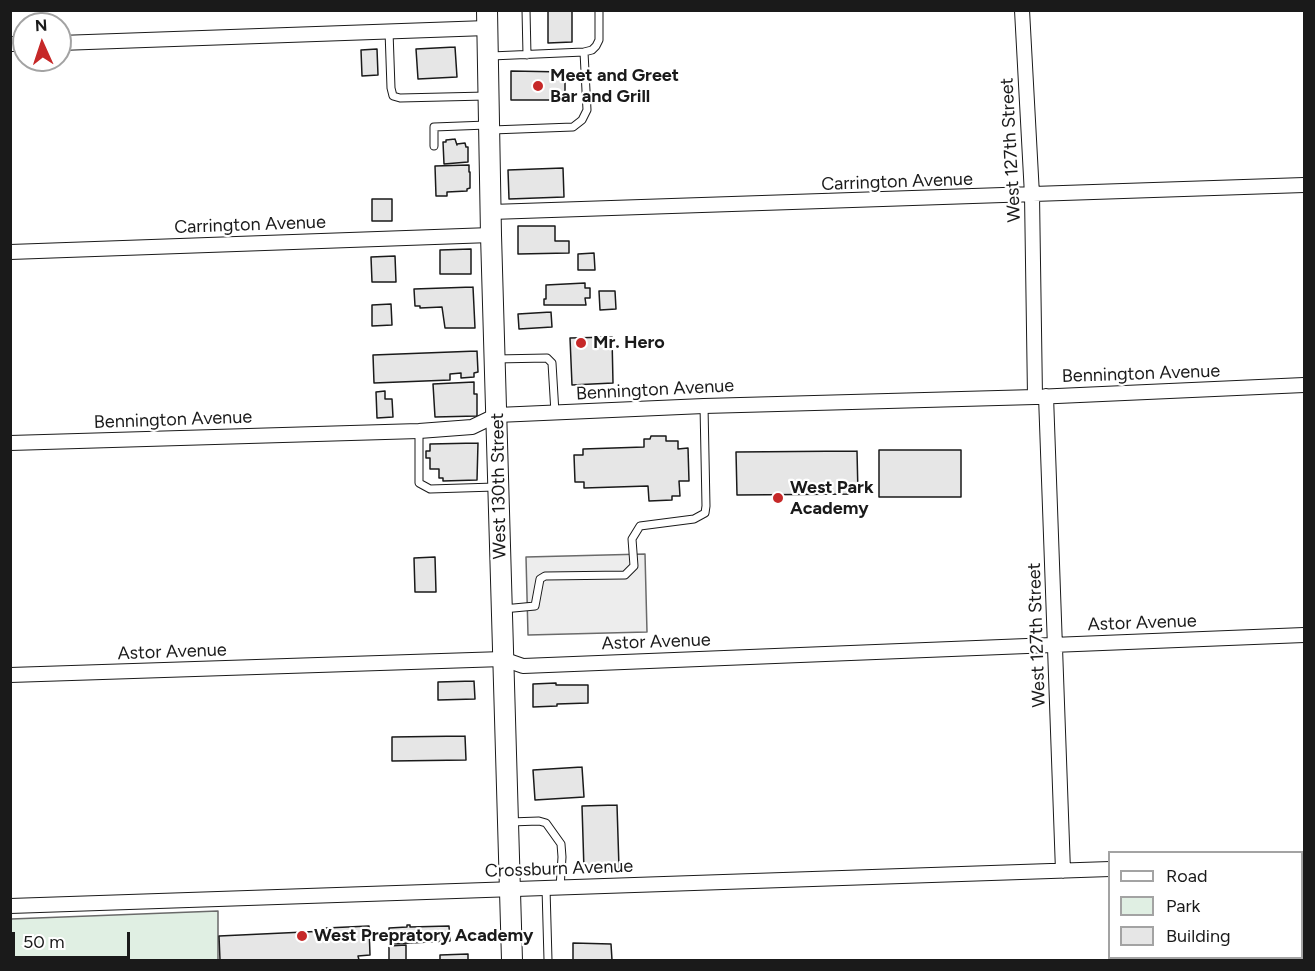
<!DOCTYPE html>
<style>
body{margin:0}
#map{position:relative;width:1315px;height:971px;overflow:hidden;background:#fff;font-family:Figtree,sans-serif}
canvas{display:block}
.frame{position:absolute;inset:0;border:12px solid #1a1a1a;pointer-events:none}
.legend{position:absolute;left:1108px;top:851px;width:195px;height:108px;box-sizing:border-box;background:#fff;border:2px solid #a3a3a3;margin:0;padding:8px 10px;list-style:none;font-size:18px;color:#1a1a1a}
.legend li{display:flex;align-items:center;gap:12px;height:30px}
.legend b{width:30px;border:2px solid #a3a3a3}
.north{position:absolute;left:12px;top:12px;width:60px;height:60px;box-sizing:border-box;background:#fff;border:2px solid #a3a3a3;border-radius:50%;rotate:357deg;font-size:16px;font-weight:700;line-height:24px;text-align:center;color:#1a1a1a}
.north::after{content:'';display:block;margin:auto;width:21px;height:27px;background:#c62828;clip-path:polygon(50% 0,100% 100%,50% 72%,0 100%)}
.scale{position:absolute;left:12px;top:932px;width:118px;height:27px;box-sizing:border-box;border:3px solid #1a1a1a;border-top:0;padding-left:8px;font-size:18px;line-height:21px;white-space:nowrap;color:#1a1a1a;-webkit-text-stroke:4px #fff;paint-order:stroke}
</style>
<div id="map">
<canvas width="1315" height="971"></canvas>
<div class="frame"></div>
<ul class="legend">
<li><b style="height:8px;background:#fff"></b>Road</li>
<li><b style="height:16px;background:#e0efe3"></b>Park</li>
<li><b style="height:16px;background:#e6e6e6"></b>Building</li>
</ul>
<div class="north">N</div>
<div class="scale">50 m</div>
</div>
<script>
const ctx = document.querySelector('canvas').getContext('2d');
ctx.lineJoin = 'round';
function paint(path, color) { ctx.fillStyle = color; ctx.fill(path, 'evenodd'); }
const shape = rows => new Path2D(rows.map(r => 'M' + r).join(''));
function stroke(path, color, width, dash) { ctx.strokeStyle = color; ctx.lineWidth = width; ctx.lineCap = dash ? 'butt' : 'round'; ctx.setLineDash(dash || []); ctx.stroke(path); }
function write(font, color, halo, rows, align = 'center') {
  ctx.font = font + ' Figtree,sans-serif'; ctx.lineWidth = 4.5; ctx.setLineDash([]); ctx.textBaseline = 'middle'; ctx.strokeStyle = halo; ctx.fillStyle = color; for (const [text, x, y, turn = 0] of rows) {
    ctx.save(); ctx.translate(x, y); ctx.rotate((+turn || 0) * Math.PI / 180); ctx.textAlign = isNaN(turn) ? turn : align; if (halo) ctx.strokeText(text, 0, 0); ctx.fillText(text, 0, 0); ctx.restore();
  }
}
const green = shape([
 [218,911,218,960,11,960,11,919,218,911]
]);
paint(green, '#e0efe3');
stroke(green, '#6a6a6a', 1.5);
const parking = shape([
 [645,554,647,632,528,635,526,557,645,554]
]);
paint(parking, '#ededed');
stroke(parking, '#6a6a6a', 1.5);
const building = shape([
 [548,10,572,10,572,42,548,43,548,10],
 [455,47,457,77,418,79,416,49,455,47],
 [377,49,378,75,362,76,361,50,377,49],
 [511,71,565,72,565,100,511,100,511,71],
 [455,139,457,145,457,144,465,143,466,147,468,147,468,162,444,164,443,142,446,142,446,140,455,139],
 [469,165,469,172,470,172,470,188,467,189,467,191,447,192,447,196,436,196,435,166,469,165],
 [563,168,564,197,509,199,508,170,563,168],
 [372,199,392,199,392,221,372,221,372,199],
 [518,226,555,226,555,241,569,241,569,253,518,254,518,226],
 [471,249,471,274,440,274,440,250,471,249],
 [594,253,595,270,578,270,578,254,594,253],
 [395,256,396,282,372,282,371,257,395,256],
 [585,283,585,288,590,288,590,298,585,298,586,305,544,305,544,299,546,299,546,285,585,283],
 [473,287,475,328,445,328,442,307,420,308,420,306,415,306,414,289,473,287],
 [599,291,615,291,616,309,600,310,599,291],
 [391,304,392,325,372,326,372,305,391,304],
 [551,312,552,327,519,329,518,314,551,312],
 [612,337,613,383,572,385,570,338,612,337],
 [477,351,478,372,474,373,474,377,461,378,461,373,450,374,450,380,374,383,373,355,477,351],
 [474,382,474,394,477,394,477,416,435,417,433,384,474,382],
 [385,391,385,399,392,399,393,417,377,418,376,392,385,391],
 [651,436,666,436,666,441,678,441,678,449,688,448,689,481,679,481,680,496,672,496,672,500,649,501,648,486,584,488,584,482,575,482,574,455,583,455,583,449,644,447,644,439,650,439,651,436],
 [478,443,477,480,443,481,443,478,439,478,439,469,430,469,430,458,426,458,426,451,430,451,430,444,478,443],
 [879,450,961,450,961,497,879,497,879,450],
 [857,451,858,494,737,495,736,452,857,451],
 [435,557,436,592,415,592,414,558,435,557],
 [474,681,475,699,438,700,438,682,474,681],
 [556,683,556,685,588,685,588,703,557,704,557,706,533,707,533,684,556,683],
 [465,736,466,760,392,761,392,737,465,736],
 [582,767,584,797,535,800,533,770,582,767],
 [617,805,619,868,584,870,582,806,617,805],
 [407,925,410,925,410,927,449,926,450,941,390,944,389,928,407,927,407,925],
 [369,926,370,955,358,956,359,960,220,960,219,936,326,931,326,928,369,926],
 [573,943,611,944,612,960,573,960,573,943],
 [406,945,406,960,389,960,389,946,406,945],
 [468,954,468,960,440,960,440,955,468,954]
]);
paint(building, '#e6e6e6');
stroke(building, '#1a1a1a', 1.5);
const service = shape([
 [526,10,527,55],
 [389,31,391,88,393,96,400,98,486,96],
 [491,56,584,52,592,50,596,46,599,40,599,10],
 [492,130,573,127,582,120,587,110,584,52],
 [434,146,434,127,487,125],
 [496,359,547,358,552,363,555,413],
 [419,431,419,483,430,489,495,487],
 [503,609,535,606,540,579,545,576,625,575,634,566,632,539,640,526,694,519,705,513,706,506,704,406],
 [510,822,539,821,546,823,561,844,562,857,560,888],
 [546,888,548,960]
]);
const minor = shape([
 [1022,10,1032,195,1035,397],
 [60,43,487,28],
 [10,44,24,44],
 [491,212,1304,185],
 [10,252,491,235],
 [1046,396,1063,871],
 [10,443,419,431,472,427,497,415,704,406,1035,397,1304,385],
 [10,675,503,659,523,666,1304,635],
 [1302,862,1304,862],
 [10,906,1110,869],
 [1224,958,1224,960]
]);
const secondary = shape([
 [487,10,491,235,512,960]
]);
stroke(service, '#1a1a1a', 9);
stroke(minor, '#1a1a1a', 16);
stroke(secondary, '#1a1a1a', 22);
stroke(service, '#fff', 7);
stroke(minor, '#fff', 14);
stroke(secondary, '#fff', 20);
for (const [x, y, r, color] of [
 [538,86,6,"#c62828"],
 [581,343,6,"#c62828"],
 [778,498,6,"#c62828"],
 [302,936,6,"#c62828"]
]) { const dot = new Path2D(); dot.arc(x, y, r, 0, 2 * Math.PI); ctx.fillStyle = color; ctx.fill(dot); stroke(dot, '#fff', 2); }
write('bold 18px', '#1a1a1a', '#fff', [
 ["Meet and Greet",550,76],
 ["Bar and Grill",550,97],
 ["Mr. Hero",593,343],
 ["West Park",790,488],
 ["Academy",790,509],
 ["West Prepratory Academy",314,936]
], 'left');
write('18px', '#1a1a1a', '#fff', [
 ["West 127th Street",1011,150,-93],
 ["Carrington Avenue",897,182,-2],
 ["Carrington Avenue",250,225,-2],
 ["Bennington Avenue",1141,374,-2],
 ["Bennington Avenue",655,390,-3],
 ["Bennington Avenue",173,420,-2],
 ["West 130th Street",499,486,-91],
 ["Astor Avenue",1142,623,-2],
 ["West 127th Street",1037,635,-92],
 ["Astor Avenue",656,642,-2],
 ["Astor Avenue",172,652,-2],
 ["Crossburn Avenue",559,869,-2]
]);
</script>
